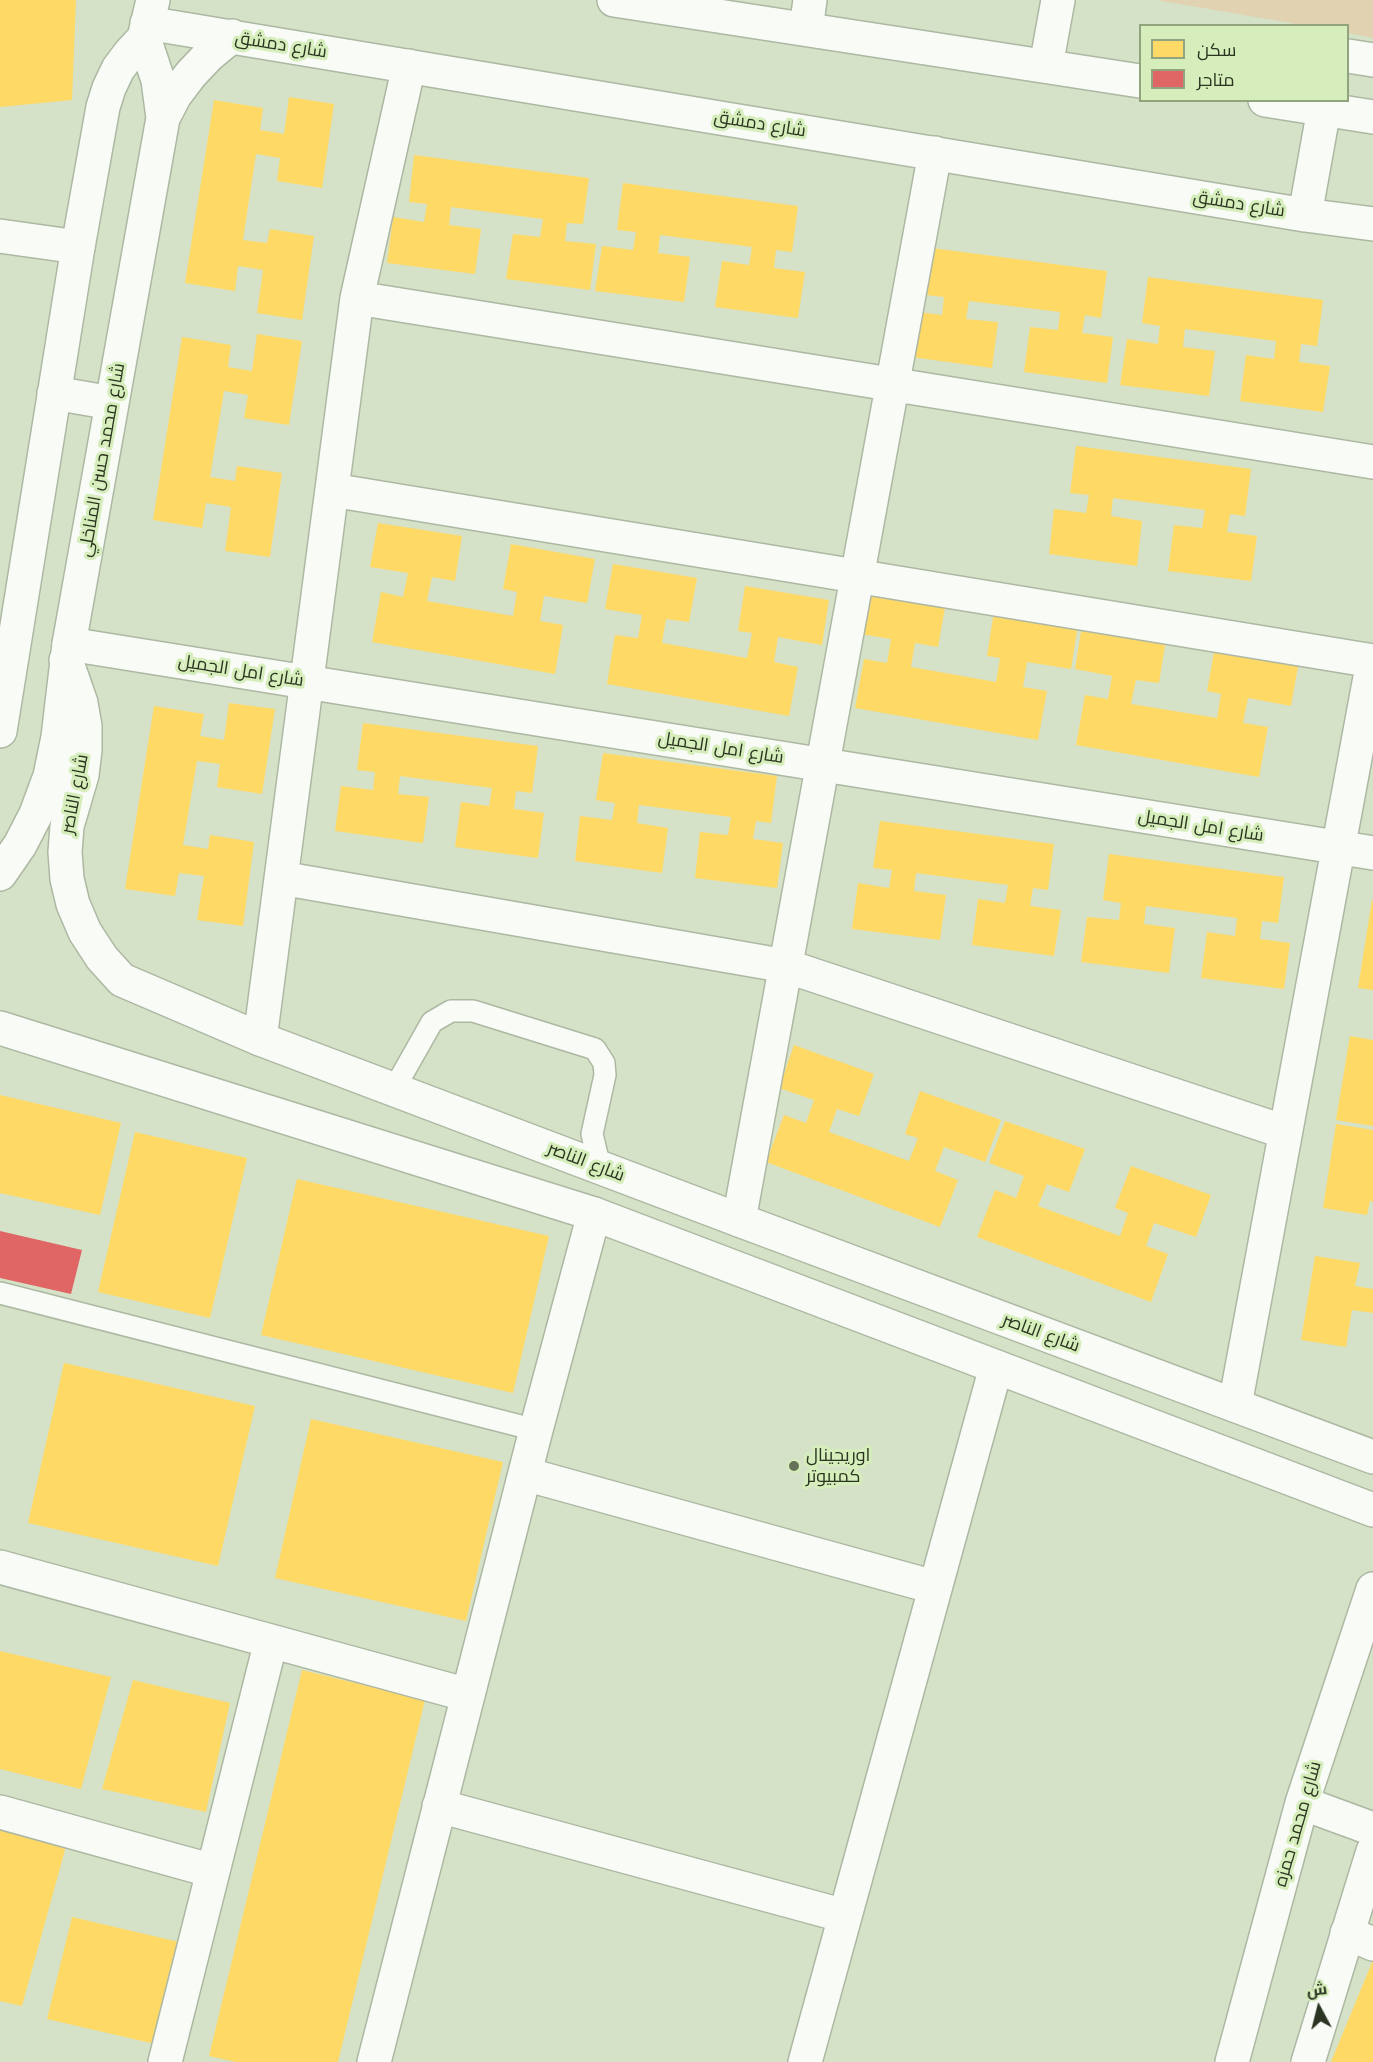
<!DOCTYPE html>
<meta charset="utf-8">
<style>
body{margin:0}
#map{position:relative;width:1373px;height:2062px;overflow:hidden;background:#d5e2c7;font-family:"Work Sans",Cairo,sans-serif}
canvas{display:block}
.legend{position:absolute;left:1139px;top:24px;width:210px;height:78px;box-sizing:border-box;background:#d5eebb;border:2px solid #91a47d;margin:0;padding:8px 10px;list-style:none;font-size:18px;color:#2a3420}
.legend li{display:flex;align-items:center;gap:12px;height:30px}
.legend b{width:30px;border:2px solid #91a47d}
.north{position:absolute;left:1289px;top:1978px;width:60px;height:60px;-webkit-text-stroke:4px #d5eebb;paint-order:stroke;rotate:353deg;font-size:16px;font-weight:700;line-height:24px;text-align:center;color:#2a3420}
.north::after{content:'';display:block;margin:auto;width:21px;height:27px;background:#2a3420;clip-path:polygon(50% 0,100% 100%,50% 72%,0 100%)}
</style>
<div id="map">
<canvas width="1373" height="2062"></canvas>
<ul class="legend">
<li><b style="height:16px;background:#ffd966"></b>سكن</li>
<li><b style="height:16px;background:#e06666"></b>متاجر</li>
</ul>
<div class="north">ش</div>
</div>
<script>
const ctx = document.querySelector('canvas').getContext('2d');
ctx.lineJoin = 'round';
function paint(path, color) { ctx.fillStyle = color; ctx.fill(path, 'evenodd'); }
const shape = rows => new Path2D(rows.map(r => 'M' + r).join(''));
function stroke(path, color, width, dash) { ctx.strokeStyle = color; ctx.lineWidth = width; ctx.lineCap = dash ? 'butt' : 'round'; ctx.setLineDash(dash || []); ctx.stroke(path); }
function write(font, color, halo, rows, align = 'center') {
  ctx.font = font + ' "Work Sans",Cairo,sans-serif'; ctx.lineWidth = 6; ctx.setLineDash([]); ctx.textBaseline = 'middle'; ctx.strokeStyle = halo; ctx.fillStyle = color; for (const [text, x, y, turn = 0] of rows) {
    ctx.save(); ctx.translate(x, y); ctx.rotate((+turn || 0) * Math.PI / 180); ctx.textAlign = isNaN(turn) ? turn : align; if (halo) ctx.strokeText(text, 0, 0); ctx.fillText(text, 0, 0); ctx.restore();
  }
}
paint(shape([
 [1156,0,1373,0,1373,38,1348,33,1348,26,1302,25]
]), '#e1d3b1');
paint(shape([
 [0,0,76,0,72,100,0,107],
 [289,97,334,104,322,188,277,181,280,158,256,154,243,240,267,243,270,229,314,236,302,320,257,313,263,270,238,266,235,291,185,283,214,100,263,108,260,130,284,134],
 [414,155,589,178,583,224,567,223,565,241,596,244,590,290,506,279,513,234,540,237,543,219,451,207,449,225,481,229,475,274,387,263,393,217,424,222,427,204,409,202],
 [623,183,798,206,792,252,776,250,774,268,805,272,798,318,715,307,722,261,749,265,752,247,660,235,658,253,690,257,684,302,595,291,602,246,633,250,636,232,617,230],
 [932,248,1107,271,1101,318,1085,315,1082,333,1113,337,1107,383,1024,372,1030,327,1058,330,1060,312,969,301,966,319,998,322,992,368,904,356,910,311,942,315,944,297,926,295],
 [1148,277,1323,300,1317,346,1301,344,1299,362,1330,366,1323,412,1240,401,1246,355,1274,359,1276,341,1185,329,1183,347,1215,351,1209,396,1120,385,1127,339,1158,344,1160,326,1142,323],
 [257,334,302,341,289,425,244,418,248,395,224,391,210,477,235,481,237,466,282,473,270,557,225,551,231,507,206,503,202,528,153,520,182,337,231,345,228,367,252,371],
 [1076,446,1251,469,1245,516,1230,514,1227,532,1257,536,1251,581,1168,571,1174,525,1202,528,1205,510,1113,498,1111,516,1142,521,1137,566,1049,554,1054,509,1086,513,1089,495,1070,493],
 [378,523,462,536,455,581,432,577,427,601,513,616,517,592,503,589,511,544,595,559,587,603,544,596,540,621,563,625,555,674,372,642,381,592,403,597,408,573,370,567],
 [613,564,697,578,689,622,666,619,662,643,747,658,752,633,738,631,745,586,829,600,822,645,778,637,774,662,798,667,789,716,607,684,615,635,638,638,642,615,605,609],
 [861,589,946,602,938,647,915,643,911,667,996,682,1000,658,987,656,994,611,1078,625,1071,669,1027,662,1023,687,1047,691,1038,740,855,708,864,659,887,663,891,639,854,633],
 [1082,625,1166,639,1159,683,1136,680,1131,704,1217,718,1221,694,1207,691,1215,647,1299,661,1291,706,1248,698,1243,723,1268,727,1259,777,1076,745,1085,695,1108,699,1112,676,1075,669],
 [229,703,275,709,262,794,217,787,220,764,197,761,183,845,208,849,210,835,254,842,243,926,197,920,204,876,179,873,175,896,125,889,154,706,204,714,200,736,224,740],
 [363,723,538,746,532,793,516,791,514,809,544,813,538,858,455,847,461,802,489,806,492,788,400,776,398,794,429,797,423,843,335,831,341,786,373,790,375,772,357,770],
 [603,753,777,776,771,823,756,821,753,839,783,843,777,888,695,878,700,832,728,835,731,817,639,805,637,823,668,828,662,873,575,861,580,816,612,820,615,803,596,800],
 [880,821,1054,844,1048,890,1033,888,1030,906,1061,910,1054,956,972,945,978,899,1005,903,1008,885,916,873,914,891,946,895,940,940,852,929,858,883,889,888,892,870,873,868],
 [1109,854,1284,877,1278,923,1262,921,1260,939,1290,943,1284,989,1201,978,1207,932,1235,936,1237,918,1146,906,1144,924,1175,928,1169,973,1081,962,1087,917,1119,920,1121,903,1103,900],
 [1372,900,1373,901,1373,990,1358,988],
 [1350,1036,1373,1040,1373,1126,1336,1120],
 [794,1045,874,1074,859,1116,837,1109,829,1132,909,1161,918,1138,905,1134,920,1091,1001,1120,985,1162,944,1147,935,1171,958,1180,940,1227,766,1162,784,1115,806,1123,814,1100,779,1088],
 [0,1095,121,1123,100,1215,0,1193],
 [1005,1121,1085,1149,1069,1192,1047,1184,1038,1206,1120,1236,1128,1213,1115,1208,1131,1166,1211,1195,1196,1237,1154,1223,1146,1246,1168,1254,1151,1302,977,1237,995,1190,1016,1198,1024,1176,989,1163],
 [1336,1124,1373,1130,1373,1202,1370,1201,1367,1215,1323,1208],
 [135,1132,247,1158,210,1318,98,1292],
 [297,1179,549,1236,513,1393,261,1335],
 [1315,1256,1360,1263,1355,1286,1373,1289,1373,1313,1352,1310,1346,1347,1301,1340],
 [64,1363,255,1406,218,1566,28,1523],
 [311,1419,503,1462,466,1621,275,1578],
 [0,1651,111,1677,81,1789,0,1769],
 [302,1670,425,1700,338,2062,236,2062,209,2056],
 [133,1680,230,1703,206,1812,102,1789],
 [0,1822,68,1839,22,2006,0,2001],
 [72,1917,179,1942,155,2044,47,2019],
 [1373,1960,1373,2062,1331,2062]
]), '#ffd966');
paint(shape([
 [0,1231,82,1250,71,1294,0,1278]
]), '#e06666');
const service = shape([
 [394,1089,432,1022,451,1011,473,1011,595,1049,604,1063,605,1075,592,1134,598,1159,605,1169],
 [0,1293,536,1430]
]);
const minor = shape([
 [806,29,810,0],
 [1348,56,1373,60],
 [1046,66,1058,0],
 [0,236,78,247],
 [357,298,1373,462],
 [332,490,1373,661],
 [69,644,1373,853],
 [281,878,786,966,1285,1132],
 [260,1039,357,298,409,66],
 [739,1220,935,153],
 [1235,1405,1373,661],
 [525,1474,934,1587],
 [0,1567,468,1695],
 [439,1806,845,1916],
 [0,1812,213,1871],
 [1347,1933,1373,1944],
 [165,2062,271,1641],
 [374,2062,536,1430,594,1214],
 [805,2062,996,1367]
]);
const tertiary = shape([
 [614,0,1140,81],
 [147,23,1305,215,1373,224],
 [1265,100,1373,117],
 [163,118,175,95,191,74,209,55,232,36],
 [1305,215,1324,109],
 [54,393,112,403],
 [66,660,81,703,85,726,85,750,82,775,67,826,65,852,67,879,73,904,85,932,102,958,122,980,260,1039,739,1220,1373,1457],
 [0,731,78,247,103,107,109,88,118,69,130,53,144,38,153,0],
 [0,874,20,845,36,814,50,776,58,737,69,644,163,118,158,80,144,38],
 [0,1028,594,1214,1373,1510],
 [1302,1803,1373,1829],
 [1232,2062,1302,1803,1373,1589],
 [1308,2062,1373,1851]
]);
stroke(service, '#adb8a3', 24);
stroke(minor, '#adb8a3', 36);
stroke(tertiary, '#adb8a3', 36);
stroke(service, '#f9fbf7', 21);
stroke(minor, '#f9fbf7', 33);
stroke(tertiary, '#f9fbf7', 33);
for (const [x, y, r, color] of [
 [794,1466,6,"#66715a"]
]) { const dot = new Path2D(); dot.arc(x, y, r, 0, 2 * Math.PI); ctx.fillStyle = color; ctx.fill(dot); stroke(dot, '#d5eebb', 2); }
write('18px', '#2a3420', '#d5eebb', [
 ["شارع دمشق",281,45,9],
 ["شارع دمشق",760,124,9],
 ["شارع دمشق",1239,204,9],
 ["شارع محمد حسن المناخلي",102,460,-80],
 ["شارع امل الجميل",241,671,9],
 ["شارع امل الجميل",721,748,9],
 ["شارع الناصر",75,794,-79],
 ["شارع امل الجميل",1201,826,9],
 ["شارع الناصر",586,1162,21],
 ["شارع الناصر",1041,1333,20],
 ["شارع محمد حمزه",1298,1824,-74]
]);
write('18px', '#2a3420', '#d5eebb', [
 ["اوريجينال",806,1456],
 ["كمبيوتر",806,1477]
], 'left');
</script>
